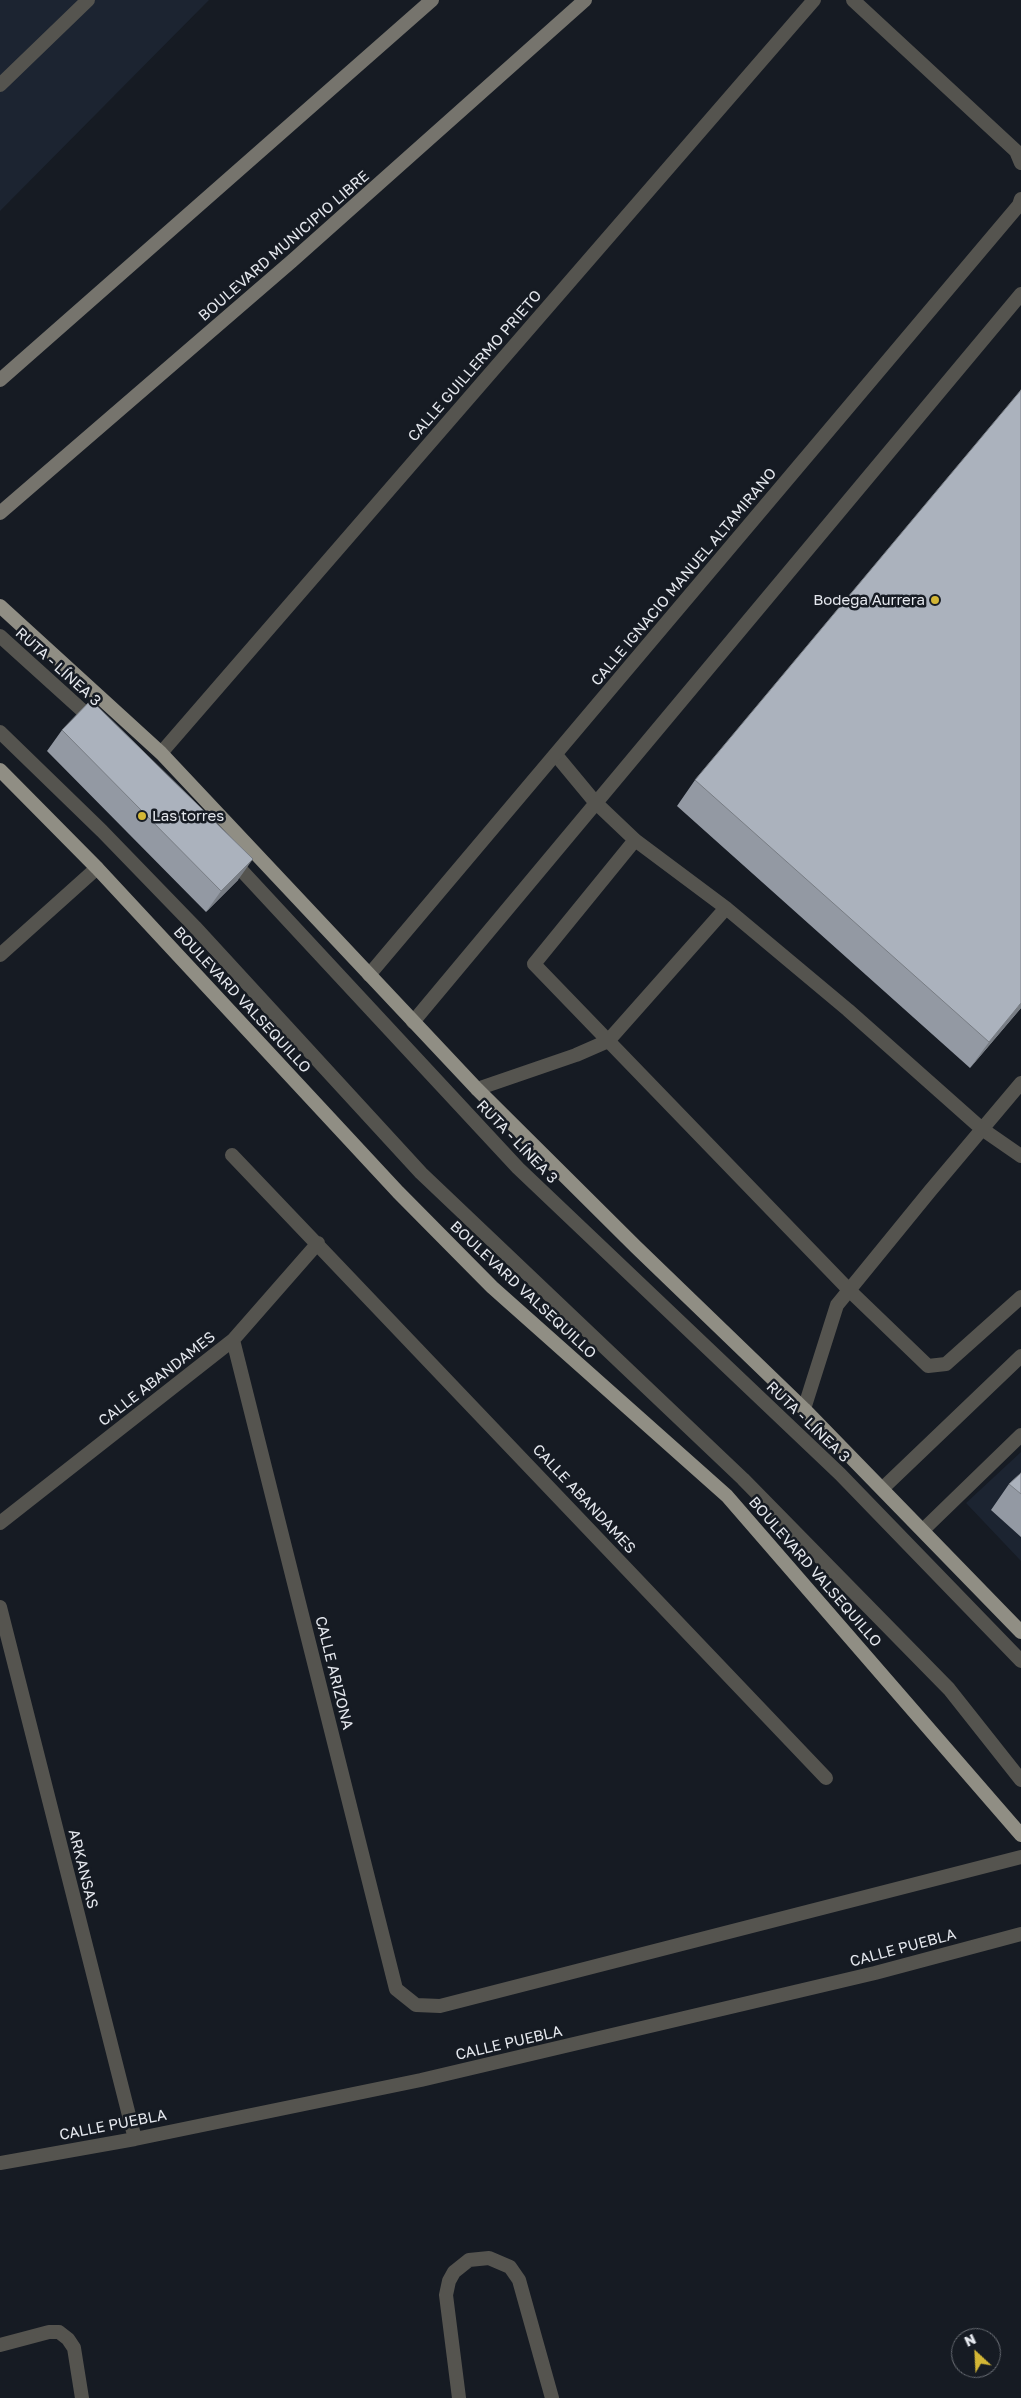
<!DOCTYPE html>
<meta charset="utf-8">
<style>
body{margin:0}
#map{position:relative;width:1021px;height:2398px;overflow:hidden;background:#161b23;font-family:"Golos Text",sans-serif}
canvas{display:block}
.north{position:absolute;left:951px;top:2328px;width:50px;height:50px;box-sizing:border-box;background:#161b23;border:1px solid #696d74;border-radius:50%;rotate:335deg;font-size:14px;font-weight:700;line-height:20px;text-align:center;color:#e5e8ee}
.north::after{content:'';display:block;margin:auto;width:18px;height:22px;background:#d3b635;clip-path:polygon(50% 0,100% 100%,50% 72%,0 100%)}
</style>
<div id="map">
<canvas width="1021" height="2398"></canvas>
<div class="north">N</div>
</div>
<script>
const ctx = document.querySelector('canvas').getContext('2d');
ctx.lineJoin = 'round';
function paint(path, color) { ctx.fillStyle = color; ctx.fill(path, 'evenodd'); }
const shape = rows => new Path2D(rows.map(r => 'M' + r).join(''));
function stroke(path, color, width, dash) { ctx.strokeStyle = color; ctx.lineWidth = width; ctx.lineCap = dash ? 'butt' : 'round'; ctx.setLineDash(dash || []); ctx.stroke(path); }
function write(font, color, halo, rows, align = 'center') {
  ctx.font = font + ' "Golos Text",sans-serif'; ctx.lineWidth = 5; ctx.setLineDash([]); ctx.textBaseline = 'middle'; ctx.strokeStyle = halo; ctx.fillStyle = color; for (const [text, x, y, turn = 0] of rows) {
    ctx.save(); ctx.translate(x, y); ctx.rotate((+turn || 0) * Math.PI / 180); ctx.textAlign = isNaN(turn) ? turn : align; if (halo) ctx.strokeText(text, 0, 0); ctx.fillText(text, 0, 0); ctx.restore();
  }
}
paint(shape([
 [0,0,209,0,0,211],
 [1021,1452,1021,1561,966,1503]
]), '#1c2431');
stroke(shape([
 [0,85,88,0],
 [0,636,94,721],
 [0,732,102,831,195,927,421,1173,743,1479,949,1689,1021,1780],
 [556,755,595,802,635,840,726,908,848,1010,982,1129,1021,1156],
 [635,840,534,964,850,1291,928,1366,946,1364,1021,1297],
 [231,859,518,1168,840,1474,1021,1661],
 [413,1022,1021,294],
 [477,1089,576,1055,608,1041,726,908],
 [804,1409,837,1305,930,1191,1021,1083]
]), '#55544f', 14);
stroke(shape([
 [853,0,1016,151,1021,163],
 [161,753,814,0],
 [0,955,97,868],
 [369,975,1019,205,1021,199],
 [232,1155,826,1778],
 [233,1340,396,1989,416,2005,440,2006,1021,1857],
 [883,1488,1021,1356],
 [0,1523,233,1340,318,1243],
 [923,1530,1021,1435],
 [0,1607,135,2139],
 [0,2163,135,2139,421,2080,875,1973,1021,1934],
 [0,2345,49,2332,59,2332,68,2339,74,2348,82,2398],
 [459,2398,446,2295,449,2281,454,2272,469,2260,489,2258,510,2267,519,2280,552,2398]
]), '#55544f', 14);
stroke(shape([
 [0,380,432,0],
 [0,513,292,261,585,0]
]), '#76746d', 14);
stroke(shape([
 [0,606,161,753,477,1089,636,1247,804,1409,1021,1632],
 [0,770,97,868,398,1192,492,1287,727,1496,1021,1835]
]), '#908e84', 14);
paint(shape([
 [62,730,238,880,206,912,47,751],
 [695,780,1021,1008,970,1068,677,806],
 [1021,1473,1021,1537,991,1510,1009,1484]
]), '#9399a3');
paint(shape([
 [253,859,238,880,206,912,221,891],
 [1021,1003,1021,1008,970,1068,989,1042]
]), '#787d84');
const building = shape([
 [1021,390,1021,1003,989,1042,695,780,1021,390],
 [91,700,253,859,221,891,62,730,91,700],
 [1021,1473,1021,1494,1009,1484,1021,1473]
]);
paint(building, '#abb2bd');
stroke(building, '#787d84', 1);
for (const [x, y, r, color] of [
 [935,600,5,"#d3b635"],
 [142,816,5,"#d3b635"]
]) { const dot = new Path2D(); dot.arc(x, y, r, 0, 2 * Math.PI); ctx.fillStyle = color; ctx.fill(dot); stroke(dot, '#161b23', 2); }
write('15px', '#e5e8ee', '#161b23', [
 ["BOULEVARD MUNICIPIO LIBRE",284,246,-41],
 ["CALLE GUILLERMO PRIETO",475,366,-49],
 ["CALLE IGNACIO MANUEL ALTAMIRANO",684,577,-50],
 ["RUTA - LÍNEA 3",58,667,42],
 ["BOULEVARD VALSEQUILLO",242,1000,47],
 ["RUTA - LÍNEA 3",517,1142,46],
 ["BOULEVARD VALSEQUILLO",523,1290,43],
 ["CALLE ABANDAMES",157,1379,-38],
 ["RUTA - LÍNEA 3",808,1422,44],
 ["CALLE ABANDAMES",584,1499,47],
 ["BOULEVARD VALSEQUILLO",815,1572,49],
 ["CALLE ARIZONA",334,1673,76],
 ["ARKANSAS",83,1869,76],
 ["CALLE PUEBLA",903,1948,-15],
 ["CALLE PUEBLA",509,2043,-13],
 ["CALLE PUEBLA",113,2125,-11]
]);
write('15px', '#e5e8ee', '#161b23', [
 ["Bodega Aurrera",925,600],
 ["Las torres",152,816,"left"]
], 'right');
</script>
